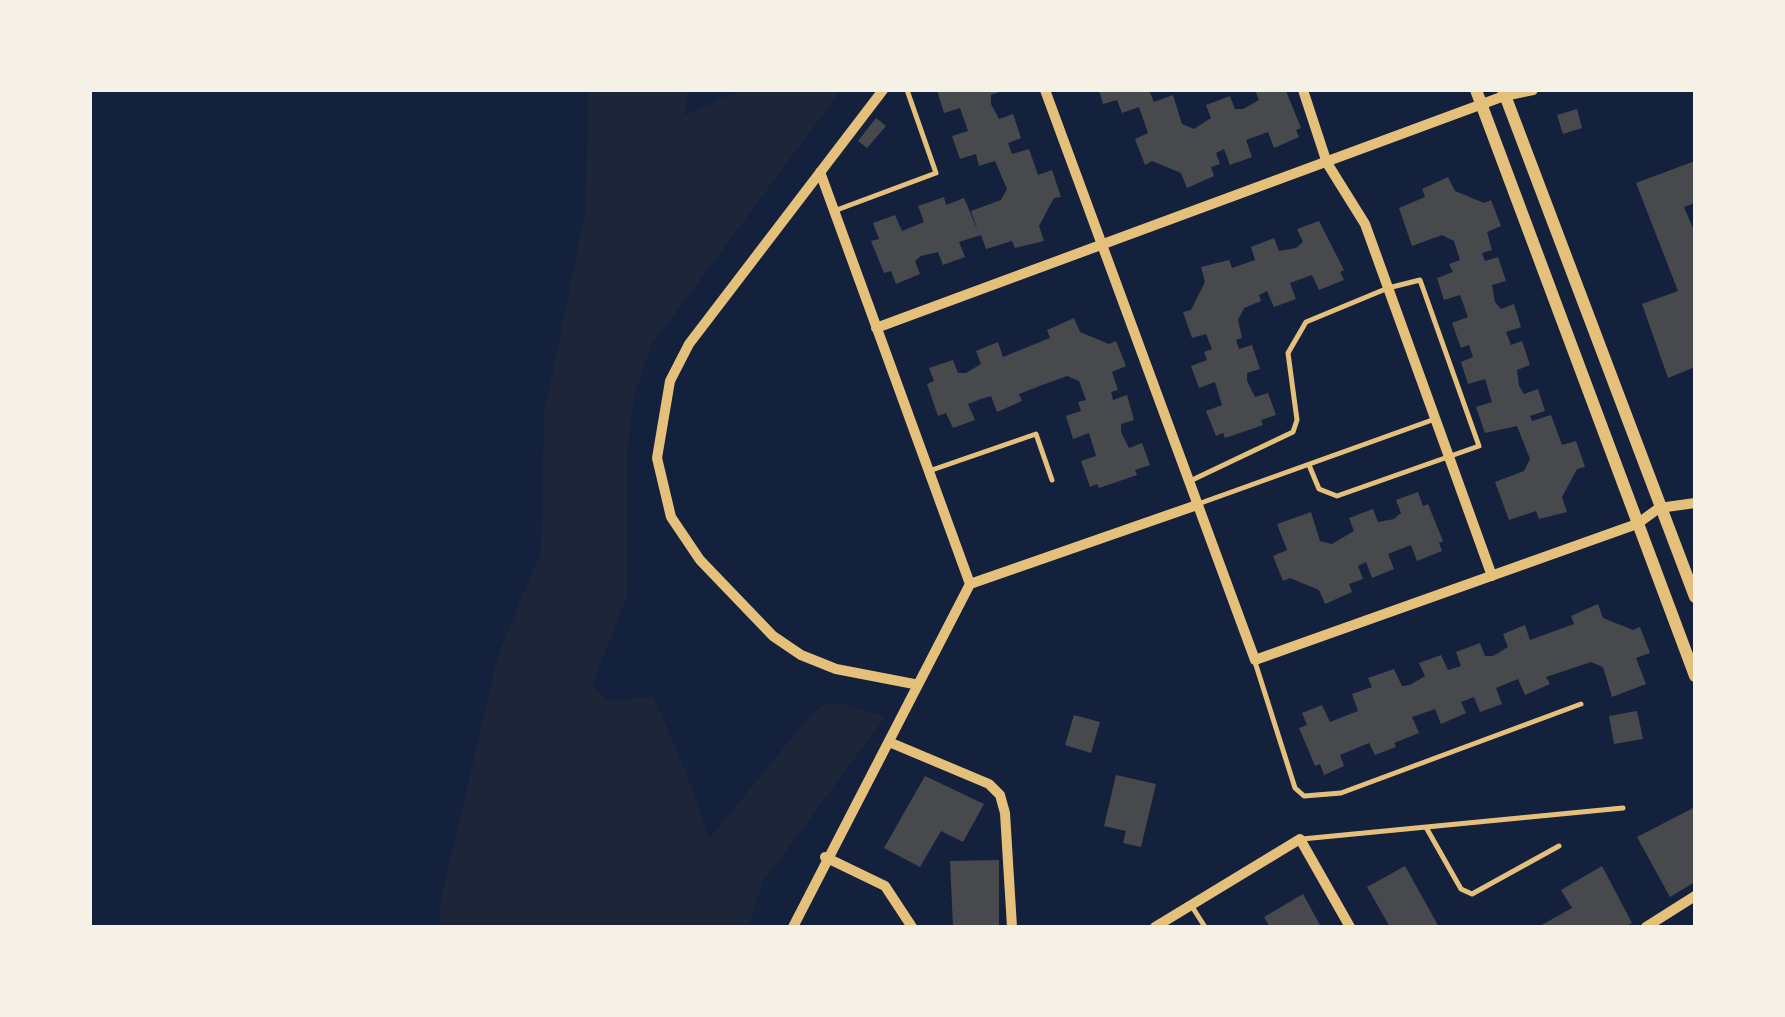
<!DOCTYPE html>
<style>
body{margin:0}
#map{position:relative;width:1785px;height:1017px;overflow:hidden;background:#14213d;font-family:"Public Sans",sans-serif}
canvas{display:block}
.frame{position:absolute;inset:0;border:92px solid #f6f1e7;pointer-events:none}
</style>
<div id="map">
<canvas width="1785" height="1017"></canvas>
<div class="frame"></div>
</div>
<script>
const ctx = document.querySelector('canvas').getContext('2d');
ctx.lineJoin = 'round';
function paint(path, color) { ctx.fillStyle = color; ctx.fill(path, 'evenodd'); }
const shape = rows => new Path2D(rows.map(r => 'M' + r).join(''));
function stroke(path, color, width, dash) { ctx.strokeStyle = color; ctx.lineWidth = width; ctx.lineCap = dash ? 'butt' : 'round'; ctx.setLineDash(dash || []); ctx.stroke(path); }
paint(shape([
 [588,90,689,90,684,115,741,90,841,90,651,346,634,397,627,452,627,597,592,685,609,701,653,697,685,769,709,839,809,717,825,704,843,704,885,717,763,882,748,927,440,927,439,908,498,655,541,551,544,415,586,207]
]), '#1d2539');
paint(shape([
 [937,90,1005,90,991,95,991,104,999,119,1013,114,1021,138,1008,143,1012,154,1029,149,1038,175,1052,170,1061,197,1054,198,1039,226,1044,241,1015,248,1012,241,986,249,981,235,959,242,965,257,943,265,938,252,921,256,915,261,920,274,896,284,891,271,884,273,871,241,879,239,873,223,895,215,902,231,924,222,918,206,944,197,946,205,964,198,978,231,971,211,1001,200,1007,189,995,161,979,166,976,154,960,159,952,136,968,131,960,108,944,113],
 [1099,90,1149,90,1154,102,1173,95,1182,124,1194,129,1211,118,1206,105,1230,96,1235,109,1243,109,1259,100,1255,90,1286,91,1301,128,1296,130,1299,137,1274,148,1268,132,1246,140,1252,157,1230,165,1224,149,1216,153,1220,164,1211,167,1214,176,1187,188,1181,173,1152,161,1145,165,1135,139,1148,133,1139,107,1122,113,1117,100,1103,104],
 [1577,109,1582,128,1563,134,1557,115],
 [876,118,886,126,867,148,858,141],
 [1695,161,1695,203,1684,207,1695,233,1695,367,1668,378,1642,304,1678,291,1636,183],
 [1448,177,1455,191,1484,203,1491,200,1501,226,1487,232,1492,250,1482,253,1485,261,1498,257,1506,281,1492,285,1495,302,1501,309,1514,304,1521,327,1506,332,1511,345,1522,341,1530,365,1517,370,1519,386,1524,394,1538,389,1545,411,1530,416,1532,421,1551,415,1562,445,1576,441,1585,467,1577,469,1562,497,1567,512,1539,519,1536,511,1509,520,1495,482,1524,471,1530,459,1517,426,1485,433,1476,407,1492,402,1485,379,1468,384,1461,362,1473,357,1469,345,1461,348,1452,323,1468,317,1460,295,1444,300,1437,278,1453,272,1449,264,1460,260,1454,241,1442,235,1412,246,1399,208,1425,197,1422,189],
 [1319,221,1344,270,1340,272,1344,280,1319,290,1312,275,1290,283,1296,299,1274,307,1267,291,1259,295,1261,301,1244,308,1238,320,1242,338,1236,340,1239,349,1252,345,1260,369,1247,373,1247,381,1255,397,1268,393,1276,415,1261,420,1263,425,1225,438,1223,433,1216,436,1206,411,1222,405,1215,382,1199,388,1191,366,1207,360,1204,352,1212,349,1206,334,1192,338,1183,312,1191,310,1205,282,1201,267,1229,260,1232,268,1255,260,1251,247,1274,238,1279,251,1296,248,1303,242,1297,229],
 [1074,318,1080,332,1109,344,1116,341,1126,366,1112,372,1118,390,1111,392,1113,400,1127,395,1134,420,1121,424,1121,432,1129,448,1142,443,1150,465,1135,470,1137,475,1099,488,1097,484,1090,487,1081,461,1096,456,1089,433,1073,439,1066,416,1081,411,1078,402,1086,400,1079,381,1067,376,1037,387,1019,394,1022,401,997,412,991,396,981,399,968,404,975,420,953,428,946,413,938,416,927,384,934,381,929,368,953,360,958,373,966,373,981,364,976,351,998,342,1003,357,1050,338,1047,330],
 [1418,492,1423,506,1428,504,1443,541,1439,543,1442,551,1417,561,1411,545,1388,554,1394,569,1372,578,1366,562,1358,566,1363,579,1349,584,1352,592,1325,604,1319,590,1290,578,1283,581,1273,556,1287,550,1277,524,1311,512,1320,541,1332,544,1354,531,1349,518,1373,509,1378,522,1394,519,1401,513,1396,500],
 [1598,604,1603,618,1633,630,1640,627,1650,653,1636,658,1646,684,1612,697,1603,667,1591,662,1546,677,1550,684,1525,695,1518,679,1496,688,1502,704,1480,712,1474,697,1461,702,1466,713,1441,724,1435,709,1412,717,1419,733,1394,743,1396,747,1375,755,1369,743,1340,755,1344,766,1324,775,1320,764,1315,766,1299,728,1307,725,1302,713,1322,705,1330,722,1358,711,1352,694,1372,687,1368,678,1394,669,1402,686,1410,685,1425,676,1419,663,1441,655,1448,670,1461,666,1456,652,1480,643,1485,656,1493,656,1508,647,1503,634,1525,625,1530,640,1574,624,1571,616],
 [1637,711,1643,739,1614,744,1609,716],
 [1074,715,1100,722,1091,753,1065,745],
 [1116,775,1156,784,1141,847,1123,843,1126,831,1104,826],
 [925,776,984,804,963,842,941,831,920,867,884,848],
 [1695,807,1695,882,1670,897,1637,837],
 [999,860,999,927,953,927,950,861],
 [1405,866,1439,927,1390,927,1367,887],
 [1602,866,1632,923,1625,927,1538,927,1572,908,1561,890],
 [1303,894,1321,927,1270,927,1264,917]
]), '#48494c');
stroke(shape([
 [834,211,936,173,907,90],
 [929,471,1036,434,1052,480],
 [1190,481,1293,432,1297,420,1288,353,1306,322,1388,288,1420,280,1479,446,1337,496,1319,489,1309,465],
 [1198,504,1435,419],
 [1255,662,1295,788,1304,796,1341,793,1581,704],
 [1427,829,1461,889,1472,894,1559,846],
 [1302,839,1623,808],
 [1191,905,1205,927]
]), '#e5c07b', 5);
stroke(shape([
 [883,90,689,344,670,381,657,458,671,517,700,560,773,636,801,655,836,669,914,684],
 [1045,90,1255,660,1637,524,1659,508,1695,503],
 [1303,90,1327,163,1365,224,1492,576],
 [820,172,970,584,1197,505],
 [876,328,1504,96,1533,90],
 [889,742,989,784,1000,795,1005,813,1012,927],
 [825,857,885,886,912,927],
 [793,927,970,584],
 [1155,927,1300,839,1350,927],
 [1646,927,1695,896]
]), '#e5c07b', 10);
stroke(shape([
 [1476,90,1695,676],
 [1503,90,1695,597]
]), '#e5c07b', 12);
</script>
